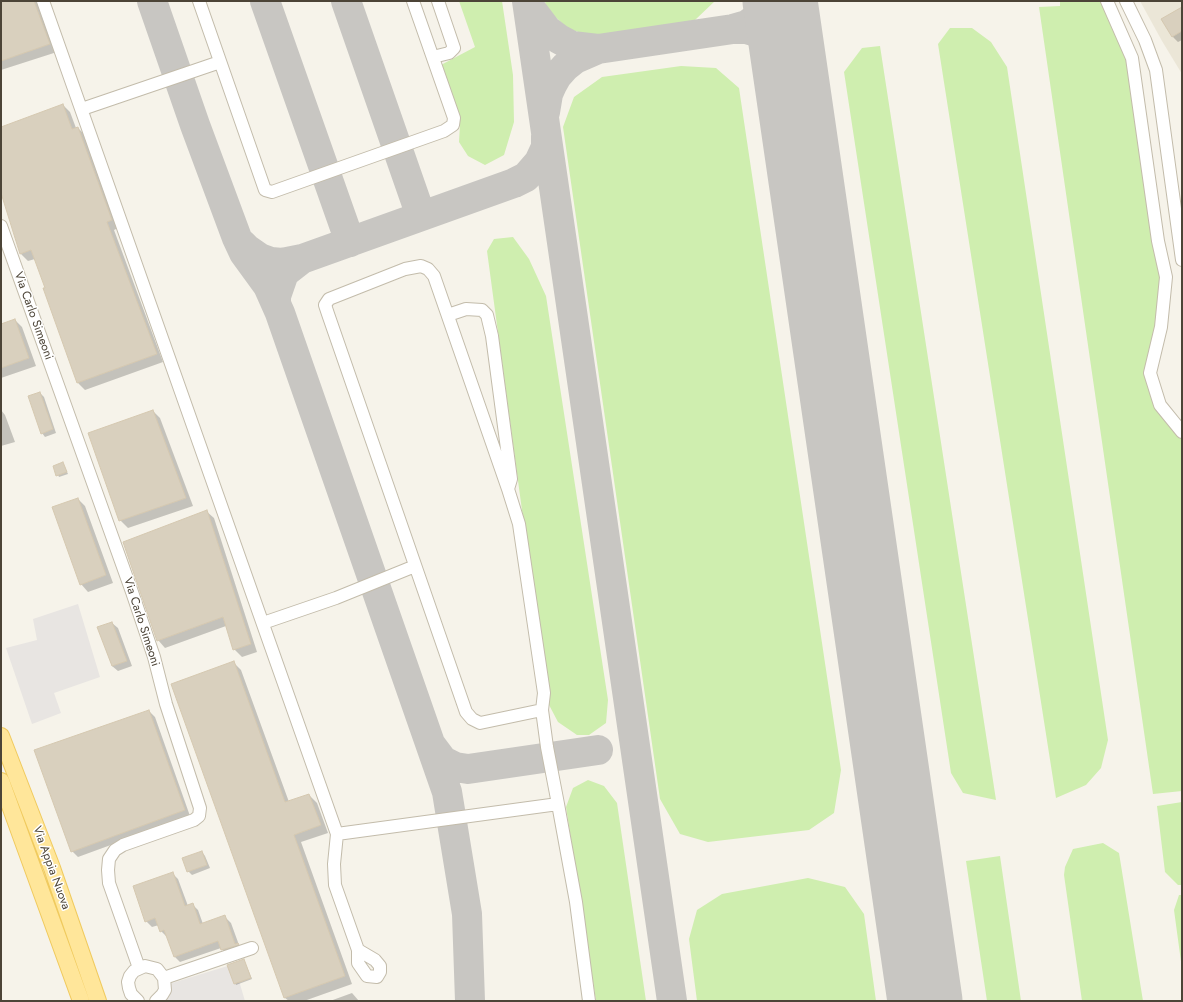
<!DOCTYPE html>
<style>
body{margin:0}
#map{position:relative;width:1183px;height:1002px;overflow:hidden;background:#f6f3ea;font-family:Jost,sans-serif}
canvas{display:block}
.frame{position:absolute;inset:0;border:2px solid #4c4437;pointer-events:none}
</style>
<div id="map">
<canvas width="1183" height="1002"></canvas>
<div class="frame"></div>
</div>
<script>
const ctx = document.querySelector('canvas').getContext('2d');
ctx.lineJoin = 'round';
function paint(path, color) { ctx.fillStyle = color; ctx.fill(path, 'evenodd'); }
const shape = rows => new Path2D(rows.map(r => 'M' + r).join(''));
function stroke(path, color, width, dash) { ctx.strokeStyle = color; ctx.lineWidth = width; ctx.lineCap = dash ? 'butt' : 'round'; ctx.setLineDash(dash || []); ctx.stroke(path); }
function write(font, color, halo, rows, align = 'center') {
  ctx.font = font + ' Jost,sans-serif'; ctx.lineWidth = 3; ctx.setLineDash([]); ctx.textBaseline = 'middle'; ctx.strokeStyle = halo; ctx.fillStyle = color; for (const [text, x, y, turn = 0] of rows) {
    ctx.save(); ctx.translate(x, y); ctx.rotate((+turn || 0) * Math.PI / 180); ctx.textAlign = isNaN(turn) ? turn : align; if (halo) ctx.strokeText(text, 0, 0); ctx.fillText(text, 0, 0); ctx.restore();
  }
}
paint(shape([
 [1140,1,1182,1,1182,74,1162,41]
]), '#ebe6d7');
paint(shape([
 [459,1,502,1,513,75,514,122,504,155,485,165,468,156,459,142,460,125,439,66,475,47],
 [545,1,715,1,695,20,600,38,568,29,546,8],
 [1060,1,1107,1,1132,58,1166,277,1150,373,1160,405,1182,432,1182,791,1153,794,1039,7,1060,6],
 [950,28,972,28,991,42,1007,67,1108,740,1101,768,1086,785,1056,798,938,44],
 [880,46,996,800,963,793,951,773,844,72,862,48],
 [681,66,716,68,739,88,841,770,834,813,809,830,708,842,680,834,660,799,563,127,574,97,602,77],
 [513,237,529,259,546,296,608,700,606,723,589,735,577,735,558,722,548,703,487,251,494,239],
 [588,780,604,786,617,803,646,1001,596,1001,566,807,573,788],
 [1182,802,1182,885,1178,885,1165,872,1157,806],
 [1103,843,1119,853,1143,1001,1082,1001,1064,875,1065,867,1073,849],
 [1000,856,1021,1001,987,1001,966,861],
 [808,878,845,887,864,914,876,1001,697,1001,689,939,697,910,722,894],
 [1179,895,1182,895,1182,969,1174,910]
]), '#cfeeaf');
paint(shape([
 [78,604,100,677,54,693,61,713,32,724,6,648,37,640,33,619],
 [234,964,245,1001,163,1001,169,984]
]), '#e8e5e2');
paint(shape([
 [1,1,38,1,57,52,1,70],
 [1182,8,1182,40,1178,42,1173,37,1162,20],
 [63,105,70,112,76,128,78,128,85,135,118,228,114,230,163,362,85,390,78,383,45,289,47,288,35,259,28,261,21,254,1,190,1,128],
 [15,320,22,327,36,366,1,378,1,325],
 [40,393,44,397,56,433,45,437,42,433],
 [1,410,5,415,15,442,1,446],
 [153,411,160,418,193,506,128,528,120,520],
 [63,463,68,474,59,477,54,467],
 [78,499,85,506,113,583,88,592,81,584],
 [206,511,214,518,257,652,242,657,234,649,226,626,165,648,158,640],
 [112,623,118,628,132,666,118,671,112,666,98,628],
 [233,662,241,670,289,802,309,795,317,803,328,833,301,842,352,984,304,1001,289,1001,285,998,172,684],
 [149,711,155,717,190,816,78,857,72,851],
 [202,852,205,856,210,868,192,875,188,871],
 [172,873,178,879,188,906,192,904,198,910,203,924,225,917,231,923,239,945,244,950,228,956,221,948,180,962,174,956,167,937,161,931,159,925,152,927,146,921],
 [244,960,252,979,236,985,235,983],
 [352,993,359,1001,330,1001]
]), '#0003');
stroke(shape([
 [152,1,195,125,237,238,244,253,268,286,280,313,447,792,467,914,470,1001],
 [265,1,350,242],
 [346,1,421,216],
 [527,1,672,1001],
 [528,3,531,9,547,30,559,39,572,46,598,49,733,29,747,25,758,17,766,9,770,1],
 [733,29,746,29,756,32,767,39,777,48,785,59,791,75],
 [545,112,548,94,552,85,557,76,565,67,575,59,598,49],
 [242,244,247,249,260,258,271,262,282,263,302,259,284,273,276,296,276,303],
 [302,259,514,183,526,177,539,162,546,147,546,136],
 [431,745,443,761,455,767,468,769,598,750]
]), '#c8c6c2', 30);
stroke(shape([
 [780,1,925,1001]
]), '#c8c6c2', 75);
const building = shape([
 [1,1,34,1,50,44,1,61,1,1],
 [1182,7,1182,31,1172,37,1161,19,1182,7],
 [63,104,72,129,78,127,112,220,107,222,157,354,77,383,43,288,45,288,31,250,20,254,1,193,1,127,63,104],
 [15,319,29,358,1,368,1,324,15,319],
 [40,392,53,429,41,434,28,396,40,392],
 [153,410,186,498,119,521,88,433,153,410],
 [63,462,67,472,56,476,53,466,63,462],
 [78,498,106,575,80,585,52,507,78,498],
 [207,510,251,644,233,650,223,617,157,641,123,542,207,510],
 [112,622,127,661,112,666,97,627,112,622],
 [234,661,285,802,309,794,321,825,294,835,345,976,284,998,171,684,234,661],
 [149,710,185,810,71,852,34,750,149,710],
 [202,851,207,865,187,872,182,858,202,851],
 [173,872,185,906,193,903,200,924,225,915,235,944,238,943,239,945,221,950,218,941,174,957,164,930,160,932,155,918,145,922,133,886,173,872],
 [244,959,251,978,234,984,227,965,244,959]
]);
paint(building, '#d9d0be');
stroke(building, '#d5c8b0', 1);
const minor = shape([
 [43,1,337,834,334,864,335,885,358,950,358,963,367,976,377,977,380,972,380,966,375,960,358,950],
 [199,1,265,190,272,192,444,131,453,125,454,118,413,1],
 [1107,1,1132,58,1158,241,1166,277,1161,327,1150,373,1160,405,1182,432],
 [1126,1,1145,40,1156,70,1182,260],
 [433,57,449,53,454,48,438,1],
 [82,109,220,62],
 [1,226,132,592,154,657,166,704,200,808,199,816,194,820,123,845,115,850,109,859,108,870,109,883,139,968],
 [448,315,466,309,482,310,487,315,492,336,511,479,508,489,519,524,544,693,542,710,547,747,558,804],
 [508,489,434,276,428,269,421,266,405,269,329,299,325,305,328,314,466,712,472,719,480,723,542,710],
 [263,623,336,598,415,566],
 [337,834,558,804,576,902,589,1001],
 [164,978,252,948],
 [138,1001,131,994,129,988,128,982,130,976,134,971,145,966,157,969,164,978,165,990,162,995,156,1001]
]);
const major = shape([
 [1,736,52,868,98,1001],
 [1,781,81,1001]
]);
stroke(minor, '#c3bcab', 14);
stroke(major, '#f0ca5e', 18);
stroke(minor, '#fff', 12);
stroke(major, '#ffe69a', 16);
write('12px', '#4c4437', '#fff', [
 ["Via Carlo Simeoni",33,316,70],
 ["Via Carlo Simeoni",141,622,72],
 ["Via Appia Nuova",51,868,70]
]);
</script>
